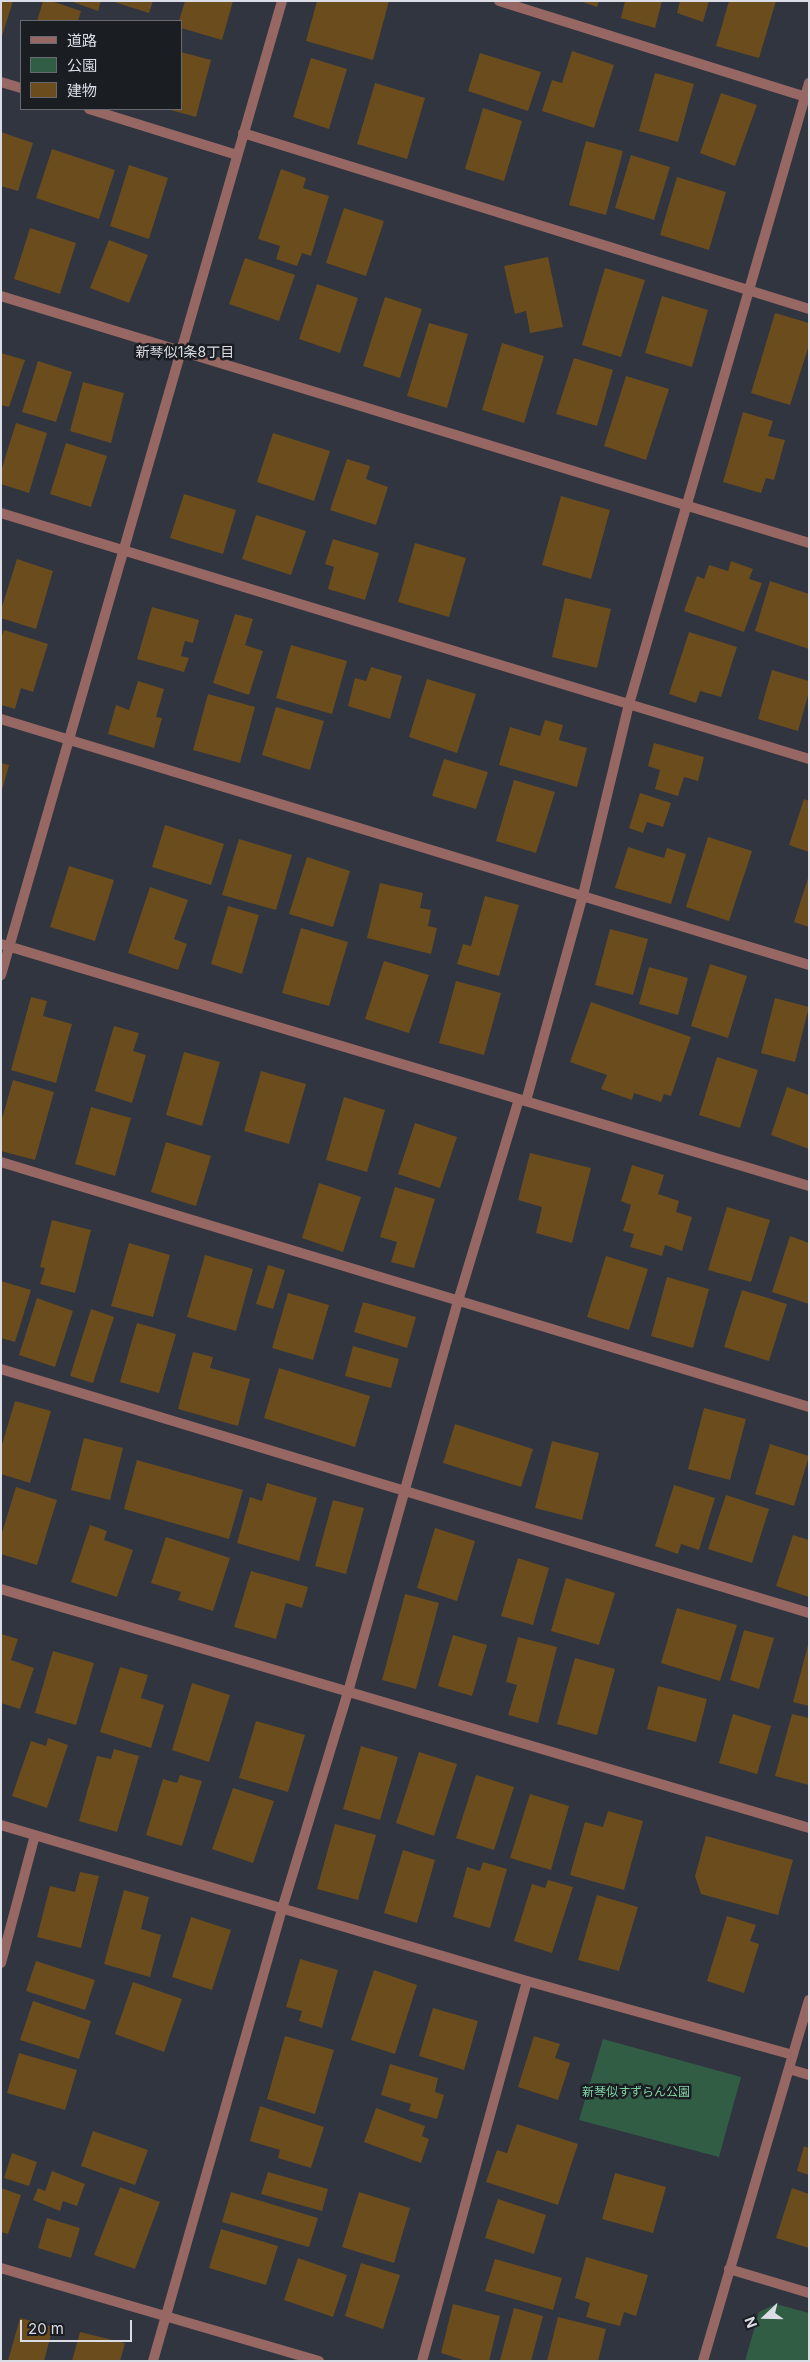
<!DOCTYPE html>
<meta charset="utf-8">
<style>
body{margin:0}
#map{position:relative;width:810px;height:2362px;overflow:hidden;background:#303540;font-family:Inter,"Noto Sans JP",sans-serif}
canvas{display:block}
.frame{position:absolute;inset:0;border:2px solid #dadde5;pointer-events:none}
.legend{position:absolute;left:20px;top:20px;width:162px;height:90px;box-sizing:border-box;background:#1a1d22;border:1px solid #676a70;margin:0;padding:6px 9px;list-style:none;font-size:15px;color:#dadde5}
.legend li{display:flex;align-items:center;gap:10px;height:25px}
.legend b{width:25px;border:1px solid #676a70}
.north{position:absolute;left:740px;top:2292px;width:50px;height:50px;-webkit-text-stroke:4px #1a1d22;paint-order:stroke;rotate:249deg;font-size:14px;font-weight:700;line-height:20px;text-align:center;color:#dadde5}
.north::after{content:'';display:block;margin:auto;width:18px;height:22px;background:#dadde5;clip-path:polygon(50% 0,100% 100%,50% 72%,0 100%)}
.scale{position:absolute;left:20px;top:2320px;width:112px;height:22px;box-sizing:border-box;border:2px solid #dadde5;border-top:0;padding-left:6px;font-size:15px;line-height:18px;white-space:nowrap;color:#dadde5;-webkit-text-stroke:4px #1a1d22;paint-order:stroke}
</style>
<div id="map">
<canvas width="810" height="2362"></canvas>
<div class="frame"></div>
<ul class="legend">
<li><b style="height:6px;background:#976863"></b>道路</li>
<li><b style="height:14px;background:#325d45"></b>公園</li>
<li><b style="height:14px;background:#6a4c1d"></b>建物</li>
</ul>
<div class="north">N</div>
<div class="scale">20 m</div>
</div>
<script>
const ctx = document.querySelector('canvas').getContext('2d');
ctx.lineJoin = 'round';
function paint(path, color) { ctx.fillStyle = color; ctx.fill(path, 'evenodd'); }
const shape = rows => new Path2D(rows.map(r => 'M' + r).join(''));
function stroke(path, color, width, dash) { ctx.strokeStyle = color; ctx.lineWidth = width; ctx.lineCap = dash ? 'butt' : 'round'; ctx.setLineDash(dash || []); ctx.stroke(path); }
function write(font, color, halo, rows, align = 'center') {
  ctx.font = font + ' Inter,"Noto Sans JP",sans-serif'; ctx.lineWidth = 5; ctx.setLineDash([]); ctx.textBaseline = 'middle'; ctx.strokeStyle = halo; ctx.fillStyle = color; for (const [text, x, y, turn = 0] of rows) {
    ctx.save(); ctx.translate(x, y); ctx.rotate((+turn || 0) * Math.PI / 180); ctx.textAlign = isNaN(turn) ? turn : align; if (halo) ctx.strokeText(text, 0, 0); ctx.fillText(text, 0, 0); ctx.restore();
  }
}
paint(shape([
 [603,2039,741,2077,719,2157,579,2120],
 [776,2304,809,2313,809,2361,745,2361,759,2312]
]), '#325d45');
paint(shape([
 [1,1,13,1,2,36,1,36],
 [43,1,51,1,81,11,78,21,37,21],
 [70,1,101,1,98,11],
 [111,1,153,1,149,13],
 [185,1,233,1,222,40,181,28,181,21,179,21],
 [317,1,389,1,373,60,306,41],
 [580,1,599,1,597,7],
 [625,1,662,1,655,28,621,18],
 [680,1,709,1,703,22,677,13],
 [729,1,776,1,759,58,716,46],
 [572,51,614,65,594,128,542,111,552,80,562,83],
 [181,52,211,60,196,117,167,109,181,109],
 [480,53,541,72,528,111,468,91],
 [311,58,347,69,329,129,293,117],
 [655,73,694,84,678,142,639,131],
 [375,83,425,98,407,159,357,144],
 [721,93,757,105,735,166,700,153],
 [483,108,522,121,504,181,465,169],
 [1,132,33,143,18,191,1,186],
 [586,141,623,151,606,215,569,205],
 [52,149,115,170,99,219,36,198],
 [631,155,670,167,654,220,615,208],
 [129,165,168,178,149,239,110,226],
 [281,169,306,178,303,188,329,196,311,256,302,253,297,266,276,259,280,246,258,239],
 [677,177,726,192,709,250,660,235],
 [344,208,384,221,366,276,326,263],
 [30,228,76,243,60,294,14,279],
 [109,240,148,255,129,303,90,288],
 [548,257,563,327,530,333,526,311,515,314,504,266],
 [245,258,295,275,279,321,229,304],
 [605,268,645,280,621,357,582,345],
 [317,284,358,298,340,353,299,339],
 [662,296,708,310,692,367,645,353],
 [385,297,422,309,400,378,363,366],
 [775,313,809,323,809,345,790,405,751,393],
 [429,323,468,334,447,408,407,396],
 [502,343,544,356,524,423,482,410],
 [1,353,25,360,9,407,1,405],
 [574,358,613,370,597,426,556,414],
 [38,361,72,372,56,422,22,412],
 [626,376,669,389,646,460,604,446],
 [83,382,124,393,111,443,70,431],
 [743,412,773,421,768,436,785,440,774,480,766,478,761,493,723,482],
 [16,423,47,433,29,493,1,484,1,471],
 [273,433,330,451,314,501,257,482],
 [66,443,107,456,91,507,50,494],
 [347,459,370,466,366,479,388,487,376,525,330,510],
 [184,494,236,510,223,554,170,538],
 [561,496,610,510,591,579,542,565],
 [256,515,306,531,291,575,242,559],
 [333,539,379,553,365,600,328,589,334,567,325,564],
 [415,543,466,558,449,617,398,602],
 [17,559,53,571,36,629,1,618,1,610],
 [731,561,753,569,749,579,762,583,744,632,684,611,697,576,704,579,709,565,728,571],
 [770,581,809,594,809,649,755,631],
 [565,598,611,609,597,668,552,657],
 [152,607,199,620,193,643,185,641,181,656,189,658,184,672,137,659],
 [235,614,253,619,245,645,263,651,249,695,213,683],
 [4,630,48,644,33,692,21,688,15,709,1,705,1,638],
 [689,632,737,647,721,697,700,691,696,703,669,694],
 [291,645,347,661,332,714,276,698],
 [371,667,402,676,390,719,348,706,355,678,366,681],
 [772,670,809,681,809,692,798,731,758,719],
 [427,679,476,694,457,753,409,737],
 [138,681,164,689,156,717,162,718,154,748,108,734,116,705,129,710],
 [208,694,255,707,240,763,193,750],
 [276,707,324,721,310,770,262,755],
 [545,720,563,725,559,740,587,748,577,787,499,765,510,727,540,736],
 [654,743,704,757,698,781,684,777,678,796,655,789,660,770,648,766],
 [444,759,488,772,476,809,432,796],
 [1,763,9,765,2,790,1,790],
 [514,780,555,792,536,853,496,841],
 [640,793,671,803,663,827,647,822,643,833,629,828],
 [804,799,809,801,809,852,789,845],
 [165,825,224,844,211,885,152,867],
 [708,837,752,851,729,921,686,907],
 [239,839,292,855,276,910,222,895],
 [628,847,664,858,667,848,686,854,671,904,615,888],
 [307,857,350,871,333,927,289,914],
 [69,866,114,880,95,941,50,927],
 [808,878,809,878,809,927,794,922],
 [380,883,423,893,420,908,431,910,428,926,437,928,431,954,367,938],
 [150,887,188,900,174,939,187,944,178,970,128,953],
 [485,896,519,905,499,976,457,964,463,944,471,946],
 [228,906,259,915,242,974,211,964],
 [301,928,348,942,329,1006,282,993],
 [610,929,648,939,633,995,595,985],
 [384,961,429,975,409,1033,365,1019],
 [710,964,747,976,728,1038,691,1026],
 [649,967,688,978,678,1015,639,1004],
 [456,981,501,993,484,1055,439,1043],
 [31,997,47,1001,43,1016,72,1024,56,1083,11,1070],
 [775,998,809,1007,795,1062,761,1053],
 [591,1002,691,1037,671,1096,664,1094,661,1102,634,1093,632,1100,601,1089,607,1075,570,1062],
 [114,1026,139,1033,133,1051,146,1055,132,1103,95,1091],
 [184,1052,220,1062,202,1126,166,1115],
 [717,1057,758,1070,740,1128,699,1115],
 [261,1071,306,1084,289,1144,244,1131],
 [13,1080,54,1092,35,1160,1,1151,1,1122],
 [787,1087,809,1095,809,1149,771,1135],
 [344,1097,385,1110,367,1172,326,1160],
 [91,1107,131,1118,115,1176,75,1164],
 [415,1123,457,1137,440,1188,398,1174],
 [166,1142,211,1156,196,1206,151,1192],
 [530,1153,591,1168,572,1243,536,1233,542,1207,518,1200],
 [632,1165,664,1175,658,1194,679,1201,676,1212,692,1217,682,1251,665,1245,662,1256,630,1247,634,1234,623,1231,631,1205,621,1201],
 [319,1183,361,1197,343,1252,302,1238],
 [395,1187,435,1199,414,1268,391,1262,397,1242,380,1237],
 [727,1207,770,1220,751,1282,708,1270],
 [52,1220,91,1230,75,1293,40,1284,45,1268,40,1267],
 [790,1236,809,1243,809,1304,772,1292],
 [129,1243,170,1255,153,1317,111,1306],
 [205,1255,253,1269,236,1331,187,1317],
 [606,1256,648,1269,629,1330,587,1317],
 [268,1265,285,1270,273,1309,256,1304],
 [667,1277,709,1289,693,1348,651,1336],
 [1,1281,31,1290,15,1342,1,1338],
 [742,1290,787,1304,769,1361,724,1347],
 [288,1293,329,1305,313,1360,272,1348],
 [37,1298,73,1311,55,1367,19,1355],
 [363,1302,416,1317,407,1348,354,1332],
 [91,1309,114,1317,93,1383,70,1376],
 [137,1323,176,1334,159,1393,120,1382],
 [353,1346,399,1359,391,1388,345,1376],
 [193,1352,213,1357,210,1368,250,1379,238,1426,178,1409],
 [279,1368,370,1396,355,1447,264,1418],
 [15,1401,51,1411,30,1483,1,1474,1,1448],
 [704,1408,746,1419,730,1480,688,1469],
 [455,1424,533,1449,521,1487,443,1463],
 [84,1438,123,1448,110,1500,71,1490],
 [552,1441,599,1453,582,1520,535,1508],
 [770,1444,809,1456,794,1506,755,1494],
 [137,1460,243,1490,229,1539,124,1509],
 [267,1483,317,1498,299,1561,237,1543,250,1497,262,1501],
 [674,1485,715,1498,699,1550,681,1544,678,1554,655,1546],
 [16,1487,57,1500,37,1565,1,1554,1,1536],
 [726,1495,769,1509,752,1563,708,1549],
 [333,1500,364,1508,346,1574,315,1566],
 [90,1525,107,1531,104,1540,133,1550,117,1597,71,1582],
 [435,1528,475,1541,457,1601,417,1588],
 [793,1535,809,1540,809,1597,776,1586],
 [166,1537,230,1558,213,1611,178,1600,181,1592,151,1583],
 [518,1558,549,1568,533,1625,501,1616],
 [251,1571,308,1587,302,1608,286,1603,276,1639,234,1627],
 [566,1578,615,1593,599,1645,551,1631],
 [405,1594,439,1603,416,1689,382,1680],
 [677,1608,737,1625,720,1681,661,1663],
 [744,1630,774,1638,759,1689,730,1680],
 [1,1634,18,1639,11,1660,34,1668,20,1709,1,1703],
 [453,1635,487,1645,472,1696,438,1686],
 [518,1637,557,1647,538,1723,508,1715,517,1685,506,1682],
 [808,1645,809,1645,809,1706,793,1702],
 [53,1651,94,1663,76,1725,35,1713],
 [575,1658,615,1669,597,1735,557,1724],
 [120,1667,148,1675,141,1698,164,1705,151,1748,100,1732],
 [192,1683,230,1695,209,1762,172,1750],
 [658,1686,707,1699,696,1742,647,1729],
 [733,1714,771,1726,757,1774,719,1763],
 [792,1714,809,1718,809,1785,775,1776],
 [256,1721,305,1735,288,1792,239,1778],
 [48,1738,68,1745,47,1808,12,1796,31,1741,46,1746],
 [361,1746,398,1757,380,1820,343,1809],
 [114,1749,139,1756,117,1832,79,1821,97,1756,111,1759],
 [419,1752,457,1764,434,1836,396,1823],
 [180,1775,202,1781,182,1846,146,1835,163,1779,177,1783],
 [476,1775,514,1787,494,1850,456,1838],
 [233,1788,274,1801,253,1863,212,1849],
 [530,1794,569,1806,551,1870,510,1858],
 [608,1811,643,1821,624,1890,570,1875,585,1822,603,1827],
 [335,1824,376,1835,358,1900,317,1889],
 [706,1836,793,1860,778,1915,701,1894,695,1876],
 [403,1850,435,1860,417,1923,384,1913],
 [483,1862,507,1869,490,1928,453,1917,467,1867,480,1871],
 [80,1872,99,1876,81,1948,37,1937,50,1886,75,1892],
 [548,1880,573,1887,552,1953,514,1941,532,1884,545,1888],
 [124,1890,149,1897,141,1929,161,1935,150,1977,104,1964],
 [597,1895,638,1907,619,1971,578,1960],
 [727,1916,756,1925,750,1941,759,1944,744,1993,707,1981],
 [191,1917,231,1930,212,1990,172,1977],
 [300,1959,338,1970,322,2028,299,2021,302,2011,286,2007],
 [36,1961,95,1980,85,2010,26,1991],
 [374,1970,417,1985,395,2054,351,2040],
 [133,1982,182,1999,164,2052,115,2034],
 [33,2001,91,2021,79,2059,20,2040],
 [433,2008,478,2021,464,2070,419,2056],
 [285,2036,334,2050,315,2114,267,2099],
 [534,2036,560,2044,555,2058,570,2063,558,2100,518,2087],
 [19,2053,77,2070,65,2110,7,2093],
 [390,2064,438,2078,435,2092,444,2095,437,2119,409,2111,411,2104,381,2095],
 [260,2106,324,2127,311,2168,278,2158,280,2150,250,2141],
 [376,2108,425,2126,422,2136,429,2139,421,2163,364,2142],
 [517,2124,578,2144,558,2205,486,2182,497,2150,507,2153],
 [93,2131,148,2150,135,2185,81,2166],
 [804,2146,809,2148,809,2175,797,2171],
 [12,2153,37,2162,29,2186,4,2178],
 [52,2171,85,2184,77,2206,63,2201,60,2211,33,2200,38,2188,45,2191],
 [268,2172,328,2189,322,2211,261,2194],
 [615,2173,666,2187,653,2233,602,2219],
 [120,2187,160,2202,135,2269,94,2255],
 [1,2188,21,2195,8,2234,1,2232],
 [792,2188,809,2194,809,2248,776,2238],
 [231,2192,318,2218,309,2247,222,2222],
 [359,2192,410,2208,394,2263,342,2247],
 [498,2199,546,2215,534,2254,485,2238],
 [47,2218,80,2228,71,2258,38,2248],
 [221,2229,278,2246,266,2285,209,2268],
 [586,2257,648,2275,636,2316,624,2312,620,2326,586,2317,590,2303,575,2298],
 [298,2258,347,2275,333,2317,284,2300],
 [495,2259,562,2278,553,2310,485,2291],
 [361,2263,400,2275,383,2329,345,2316],
 [453,2304,500,2316,489,2361,466,2361,441,2353],
 [514,2308,543,2316,531,2361,500,2360],
 [558,2317,606,2329,598,2361,547,2361],
 [20,2318,53,2327,44,2361,8,2361],
 [80,2332,125,2343,120,2361,72,2361]
]), '#6a4c1d');
stroke(shape([
 [499,1,809,98],
 [1,82,21,88],
 [89,109,237,155],
 [243,133,809,309],
 [1,296,809,543],
 [1,513,809,759],
 [1,719,809,965],
 [1,944,809,1186],
 [1,975,282,1],
 [526,1101,583,895,629,704,809,83],
 [1,1162,809,1407],
 [1,1369,809,1613],
 [1,1589,809,1828],
 [1,1825,527,1981,793,2055],
 [1,1963,35,1835],
 [789,2069,809,2075],
 [1,2268,319,2361],
 [729,2269,809,2293],
 [153,2361,282,1909,348,1692,458,1301,519,1099],
 [422,2361,527,1981],
 [703,2361,809,2000]
]), '#976863', 10);
write('12px', '#82d4a6', '#1a1d22', [
 ["新琴似すずらん公園",636,2092]
]);
write('14px', '#dadde5', '#1a1d22', [
 ["新琴似1条8丁目",185,353]
]);
</script>
